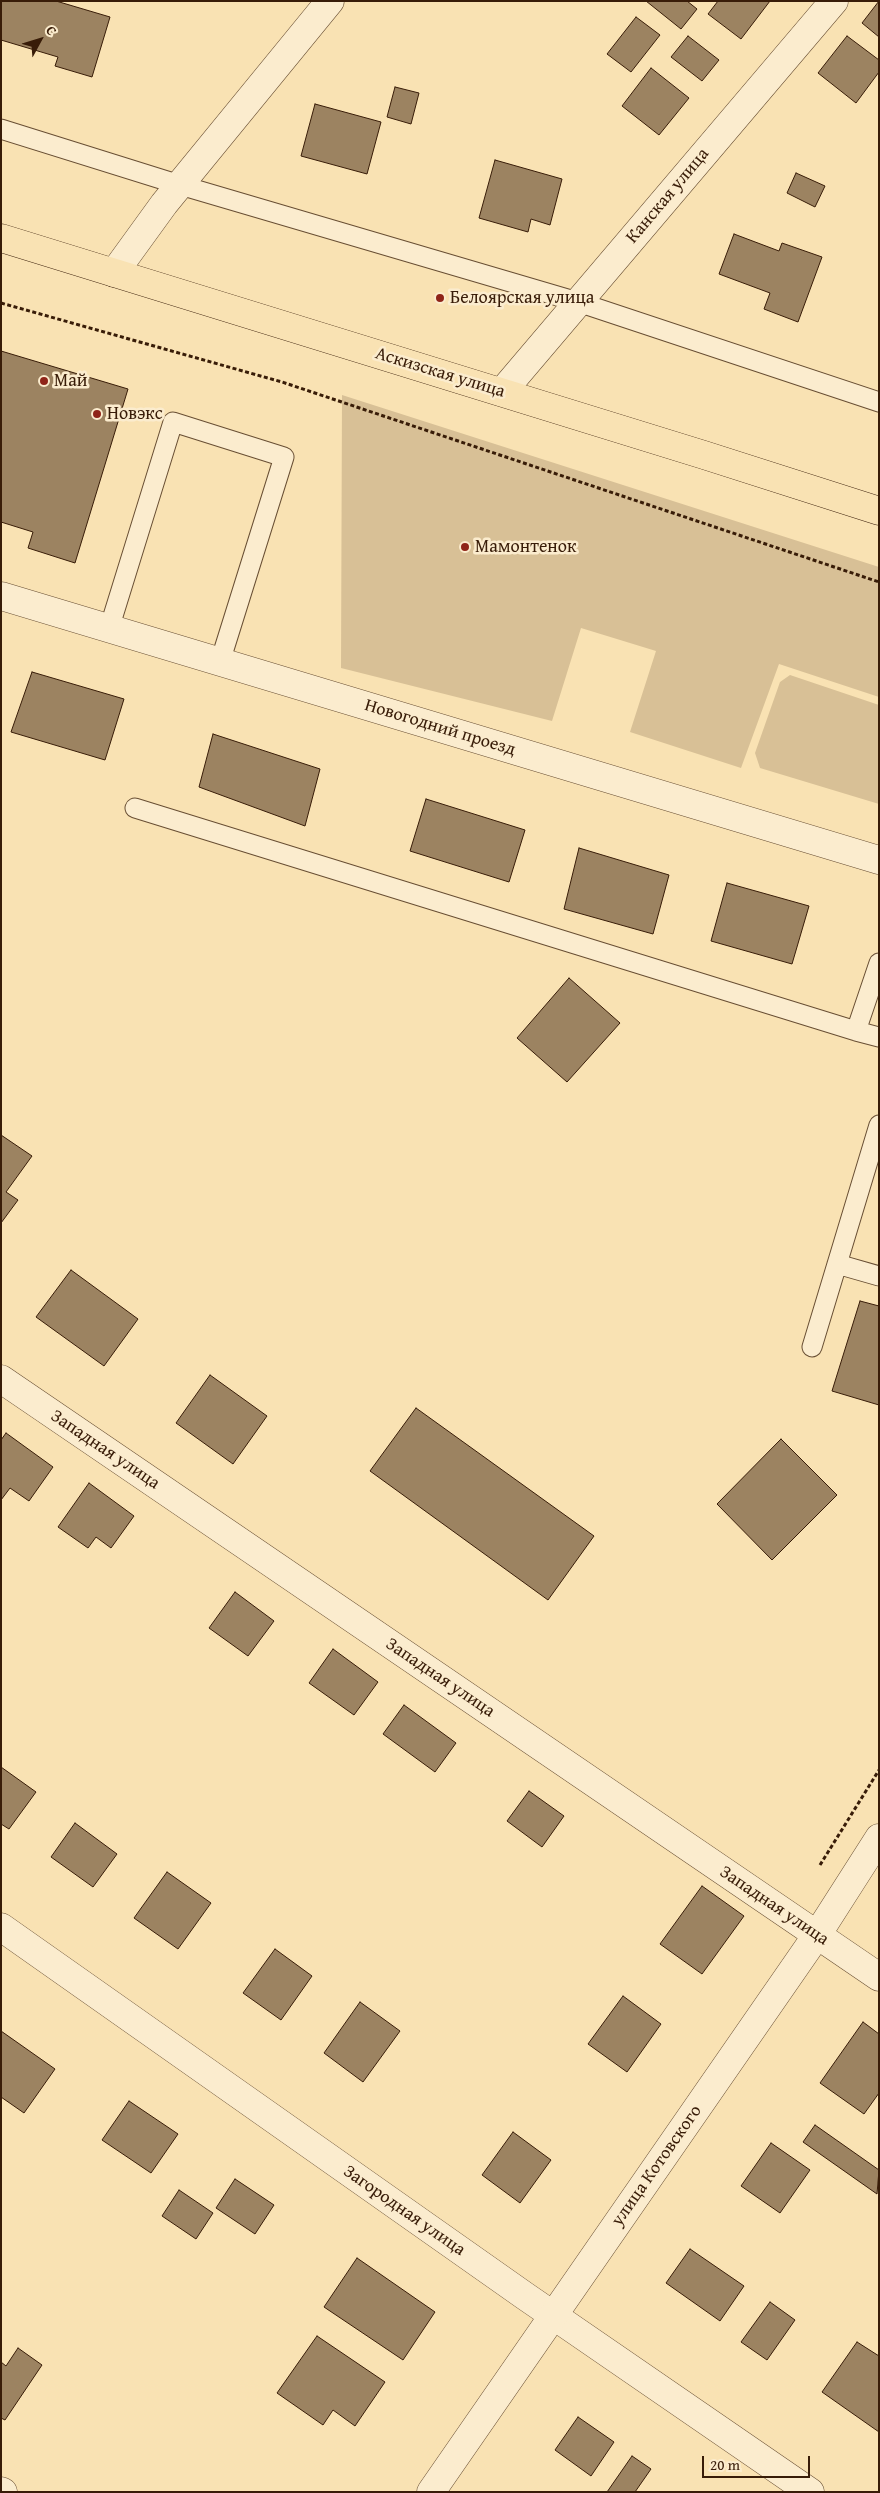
<!DOCTYPE html>
<meta charset="utf-8">
<style>
body{margin:0}
#map{position:relative;width:880px;height:2493px;overflow:hidden;background:#f9e2b3;font-family:"Gentium Book Plus",serif}
canvas{display:block}
.frame{position:absolute;inset:0;border:2px solid #381c08;pointer-events:none}
.north{position:absolute;left:15px;top:15px;width:50px;height:50px;-webkit-text-stroke:4px #fbecce;paint-order:stroke;rotate:51deg;font-size:14px;font-weight:700;line-height:20px;text-align:center;color:#381c08}
.north::after{content:'';display:block;margin:auto;width:18px;height:22px;background:#381c08;clip-path:polygon(50% 0,100% 100%,50% 72%,0 100%)}
.scale{position:absolute;left:702px;top:2456px;width:108px;height:22px;box-sizing:border-box;border:2px solid #381c08;border-top:0;padding-left:6px;font-size:15px;line-height:18px;white-space:nowrap;color:#381c08;-webkit-text-stroke:4px #fbecce;paint-order:stroke}
</style>
<div id="map">
<canvas width="880" height="2493"></canvas>
<div class="frame"></div>
<div class="north">С</div>
<div class="scale">20 m</div>
</div>
<script>
const ctx = document.querySelector('canvas').getContext('2d');
ctx.lineJoin = 'round';
function paint(path, color) { ctx.fillStyle = color; ctx.fill(path, 'evenodd'); }
const shape = rows => new Path2D(rows.map(r => 'M' + r).join(''));
function stroke(path, color, width, dash) { ctx.strokeStyle = color; ctx.lineWidth = width; ctx.lineCap = dash ? 'butt' : 'round'; ctx.setLineDash(dash || []); ctx.stroke(path); }
function write(font, color, halo, rows, align = 'center') {
  ctx.font = font + ' "Gentium Book Plus",serif'; ctx.lineWidth = 5; ctx.setLineDash([]); ctx.textBaseline = 'middle'; ctx.strokeStyle = halo; ctx.fillStyle = color; for (const [text, x, y, turn = 0] of rows) {
    ctx.save(); ctx.translate(x, y); ctx.rotate((+turn || 0) * Math.PI / 180); ctx.textAlign = isNaN(turn) ? turn : align; if (halo) ctx.strokeText(text, 0, 0); ctx.fillText(text, 0, 0); ctx.restore();
  }
}
paint(shape([
 [342,395,879,567,879,697,779,664,741,768,630,732,656,651,581,628,552,721,341,668],
 [790,675,879,705,879,804,760,768,755,753,780,682]
]), '#d8c096');
const building = shape([
 [1,1,56,1,110,17,92,77,55,66,58,57,1,40,1,1],
 [646,1,687,1,697,9,681,29,646,1],
 [718,1,770,1,741,39,708,14,718,1],
 [879,1,879,37,862,23,879,1],
 [636,17,660,35,631,72,607,54,636,17],
 [688,36,719,60,702,81,671,57,688,36],
 [847,36,879,60,879,72,856,103,818,73,847,36],
 [651,68,689,98,659,135,622,106,651,68],
 [395,87,419,93,411,124,387,117,395,87],
 [315,104,381,122,367,174,301,156,315,104],
 [495,160,562,179,550,225,531,219,528,232,479,218,495,160],
 [796,173,825,186,815,207,787,193,796,173],
 [734,234,779,251,782,243,822,257,798,322,764,309,770,293,719,274,734,234],
 [1,351,128,389,75,563,28,548,33,532,1,522,1,351],
 [32,672,124,699,105,760,11,732,32,672],
 [213,734,320,769,305,826,199,787,213,734],
 [426,799,525,830,509,882,410,851,426,799],
 [579,848,669,875,653,934,564,909,579,848],
 [727,883,809,906,792,964,711,941,727,883],
 [569,978,620,1023,567,1082,517,1038,569,978],
 [1,1135,32,1156,6,1192,18,1200,1,1223,1,1135],
 [71,1270,138,1319,104,1366,36,1317,71,1270],
 [860,1301,879,1306,879,1405,832,1391,860,1301],
 [210,1375,267,1416,233,1464,176,1423,210,1375],
 [416,1408,594,1536,548,1600,370,1471,416,1408],
 [6,1433,53,1467,29,1501,10,1488,1,1500,1,1440,6,1433],
 [781,1439,837,1495,772,1560,717,1504,781,1439],
 [89,1483,134,1516,111,1548,96,1537,88,1548,58,1527,89,1483],
 [235,1592,274,1621,248,1656,209,1628,235,1592],
 [333,1649,378,1682,354,1715,309,1683,333,1649],
 [404,1705,456,1743,435,1772,383,1734,404,1705],
 [1,1767,36,1792,9,1829,1,1824,1,1767],
 [529,1791,564,1816,542,1847,507,1821,529,1791],
 [75,1823,117,1854,93,1887,51,1857,75,1823],
 [167,1872,211,1903,178,1949,134,1918,167,1872],
 [702,1886,744,1916,702,1974,660,1944,702,1886],
 [275,1949,312,1976,281,2020,243,1993,275,1949],
 [623,1996,661,2024,627,2072,588,2044,623,1996],
 [360,2002,400,2031,363,2082,324,2053,360,2002],
 [863,2022,879,2034,879,2093,864,2114,820,2083,863,2022],
 [1,2031,55,2069,24,2113,1,2097,1,2031],
 [129,2101,178,2134,151,2173,102,2140,129,2101],
 [815,2125,879,2170,877,2194,803,2142,815,2125],
 [513,2132,551,2160,520,2203,482,2175,513,2132],
 [771,2143,810,2170,780,2213,741,2186,771,2143],
 [235,2179,274,2205,255,2234,216,2208,235,2179],
 [179,2190,213,2213,196,2239,162,2216,179,2190],
 [690,2249,744,2286,720,2321,666,2283,690,2249],
 [357,2258,435,2312,403,2360,324,2307,357,2258],
 [770,2302,795,2320,767,2360,741,2342,770,2302],
 [317,2336,385,2382,355,2426,333,2410,323,2425,277,2393,317,2336],
 [857,2342,879,2356,879,2432,822,2392,857,2342],
 [18,2348,42,2365,5,2420,1,2418,1,2362,6,2366,18,2348],
 [578,2417,614,2442,591,2476,555,2450,578,2417],
 [632,2456,651,2469,635,2492,607,2492,632,2456]
]);
paint(building, '#9c8361');
stroke(building, '#381c08', 1);
const service = shape([
 [1,129,180,185,578,302,879,402],
 [109,629,173,422,284,457,220,662],
 [135,808,856,1031,879,963],
 [856,1031,879,1037],
 [837,1264,879,1276],
 [812,1347,879,1125]
]);
const minor = shape([
 [114,273,164,204,330,1],
 [502,392,834,1],
 [1,596,879,860],
 [1,1379,879,1977],
 [1,1927,525,2296,810,2492],
 [1,2491,3,2492]
]);
const tertiary = shape([
 [431,2492,817,1935,879,1838]
]);
const primary = shape([
 [1,238,704,455,879,511]
]);
stroke(service, '#684e33', 21);
stroke(minor, '#684e33', 29);
stroke(tertiary, '#684e33', 29);
stroke(primary, '#381c08', 29);
stroke(shape([
 [1,303,282,382,879,582],
 [820,1865,879,1770]
]), '#381c08', 3, [4, 2.5]);
stroke(service, '#fbecce', 19);
stroke(minor, '#fbecce', 28);
stroke(tertiary, '#fbecce', 28);
stroke(primary, '#f9e2b3', 28);
for (const [x, y, r, color] of [
 [440,298,5,"#8f2418"],
 [44,381,5,"#8f2418"],
 [97,414,5,"#8f2418"],
 [465,547,5,"#8f2418"]
]) { const dot = new Path2D(); dot.arc(x, y, r, 0, 2 * Math.PI); ctx.fillStyle = color; ctx.fill(dot); stroke(dot, '#fbecce', 2); }
write('18px', '#381c08', '#fbecce', [
 ["Канская улица",668,196,-50],
 ["Аскизская улица",440,373,17],
 ["Новогодний проезд",440,728,17],
 ["Западная улица",105,1450,34],
 ["Западная улица",440,1678,34],
 ["Западная улица",774,1906,34],
 ["улица Котовского",657,2166,-55],
 ["Загородная улица",404,2211,35]
]);
write('18px', '#381c08', '#fbecce', [
 ["Белоярская улица",450,298],
 ["Май",54,381],
 ["Новэкс",107,414],
 ["Мамонтенок",475,547]
], 'left');
</script>
